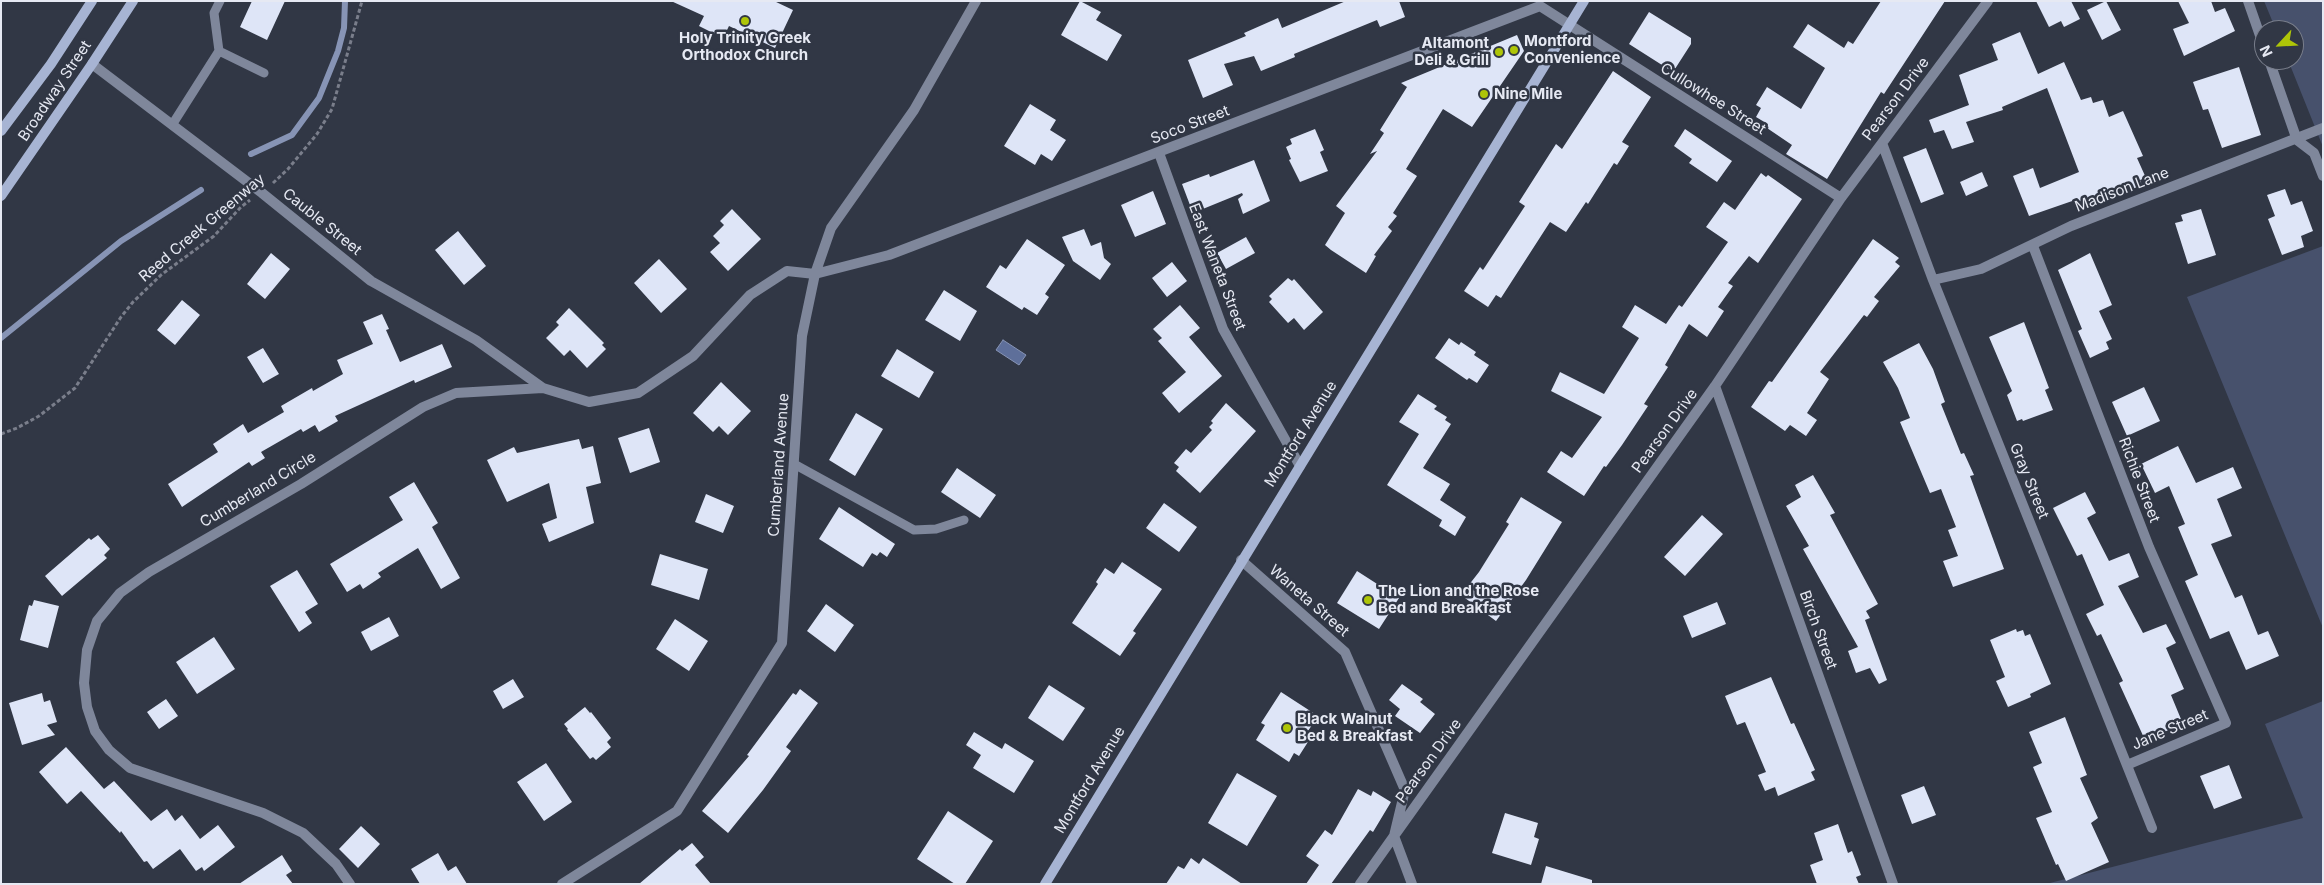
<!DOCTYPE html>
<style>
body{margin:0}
#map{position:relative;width:2324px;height:885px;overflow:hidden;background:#313745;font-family:Inter,sans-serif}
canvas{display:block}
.frame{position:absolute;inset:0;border:2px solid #e6e9f3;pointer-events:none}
.north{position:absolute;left:2254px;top:20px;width:50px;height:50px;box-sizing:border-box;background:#313745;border:1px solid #797e8b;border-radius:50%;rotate:245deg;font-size:14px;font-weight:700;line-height:20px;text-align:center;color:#e6e9f3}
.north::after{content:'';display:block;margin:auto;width:18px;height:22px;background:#aec508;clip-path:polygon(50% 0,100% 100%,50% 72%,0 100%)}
</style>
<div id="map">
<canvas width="2324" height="885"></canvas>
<div class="frame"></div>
<div class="north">N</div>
</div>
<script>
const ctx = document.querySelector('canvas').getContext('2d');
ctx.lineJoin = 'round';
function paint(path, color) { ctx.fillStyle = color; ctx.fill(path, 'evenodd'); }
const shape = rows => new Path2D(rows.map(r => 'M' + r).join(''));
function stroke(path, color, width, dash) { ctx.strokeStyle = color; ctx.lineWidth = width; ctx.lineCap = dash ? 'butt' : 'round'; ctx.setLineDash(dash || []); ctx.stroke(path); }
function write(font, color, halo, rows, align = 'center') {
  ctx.font = font + ' Inter,sans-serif'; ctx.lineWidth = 5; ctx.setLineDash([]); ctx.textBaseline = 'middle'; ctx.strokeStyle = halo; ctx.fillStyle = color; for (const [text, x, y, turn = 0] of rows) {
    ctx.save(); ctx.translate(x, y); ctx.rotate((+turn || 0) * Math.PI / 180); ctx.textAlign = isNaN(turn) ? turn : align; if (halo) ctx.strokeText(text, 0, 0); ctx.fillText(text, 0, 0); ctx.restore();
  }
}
paint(shape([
 [2264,1,2323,1,2323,147,2288,60,2294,60,2294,30,2276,30],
 [2323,246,2323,628,2187,297],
 [2323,701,2323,884,2046,884,2303,818,2265,724]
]), '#47516c');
const water = shape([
 [1003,340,1026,355,1019,365,996,350,1003,340]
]);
paint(water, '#5e6f9a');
stroke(water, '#8794b5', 1);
stroke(shape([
 [251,154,292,135,319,98,338,51,344,28,345,1],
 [1,338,121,241,201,190]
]), '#8794b5', 6);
paint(shape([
 [252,1,285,1,267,40,240,27],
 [671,1,774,1,793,10,775,48,729,26,723,38,699,26,704,16],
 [1080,1,1101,12,1096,20,1122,35,1107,61,1061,35],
 [1346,1,1399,1,1405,17,1380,27,1377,20,1294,54,1295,57,1261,71,1254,56,1224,64,1233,85,1203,98,1188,60,1246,36,1244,33,1278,18,1282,28],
 [1881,1,1945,1,1884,94,1881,92,1827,179,1786,154,1792,145,1764,126,1766,123,1756,117,1761,108,1756,105,1767,87,1801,109,1825,68,1793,47,1808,24,1844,48,1848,41,1853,44],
 [2036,1,2071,1,2080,19,2064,27,2061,21,2049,27],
 [2106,1,2121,30,2102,40,2087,10],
 [2178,1,2211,1,2215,12,2225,8,2235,31,2184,56,2173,29,2189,23],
 [1649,12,1691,38,1691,44,1673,72,1629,44],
 [2020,32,2038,74,2064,62,2081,100,2091,97,2093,103,2103,100,2109,117,2123,111,2143,156,2137,158,2146,178,2140,180,2142,185,2125,192,2123,187,2118,189,2080,204,2078,199,2029,216,2013,176,2033,168,2040,188,2079,172,2047,88,2002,107,2003,110,1966,122,1974,142,1952,149,1944,130,1934,133,1929,120,1969,105,1959,75,1998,60,1992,44],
 [1517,35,1524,51,1472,127,1443,109,1406,169,1417,176,1393,213,1397,216,1388,227,1392,231,1374,255,1376,256,1366,273,1331,250,1325,245,1345,213,1336,206,1377,151,1370,154,1384,133,1380,130,1407,87,1401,83],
 [2239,67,2261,135,2222,148,2208,109,2203,110,2193,82],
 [1613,71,1651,97,1622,142,1629,146,1617,165,1614,163,1588,204,1586,202,1566,232,1550,222,1501,298,1496,295,1488,307,1464,291,1480,267,1483,270,1525,206,1519,202,1556,144,1562,149],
 [1030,104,1056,120,1050,130,1066,140,1052,161,1041,154,1035,165,1004,146],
 [1315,129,1324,150,1320,152,1328,171,1300,182,1289,160,1291,159,1286,147,1292,144,1290,139],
 [1685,129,1732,161,1717,182,1689,163,1692,159,1674,146],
 [1926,148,1944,194,1921,203,1903,157],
 [1254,160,1270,201,1243,214,1238,199,1243,195,1242,193,1193,213,1182,184,1209,174,1210,177],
 [1982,172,1988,186,1966,196,1960,182],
 [1761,173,1766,177,1768,175,1802,199,1758,263,1749,256,1728,283,1733,286,1718,307,1724,311,1707,337,1689,324,1665,365,1668,367,1644,404,1648,406,1622,445,1606,467,1604,466,1584,496,1547,472,1561,451,1572,458,1602,417,1551,391,1560,372,1604,394,1639,338,1622,327,1635,305,1666,324,1679,305,1682,307,1728,242,1706,227,1724,202,1735,210],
 [2285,189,2291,205,2302,201,2313,231,2301,236,2304,247,2282,255,2268,219,2275,216,2267,195],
 [1153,191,1166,224,1135,237,1121,205],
 [732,209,761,239,728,271,710,252,720,243,713,236,724,225,720,221],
 [2201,209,2216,255,2188,264,2175,223,2183,221,2181,215],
 [1084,229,1091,246,1101,242,1104,258,1111,264,1100,280,1073,261,1062,237],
 [458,231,486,266,464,285,435,250],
 [1246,237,1255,253,1226,269,1217,253],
 [1027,239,1065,265,1045,294,1049,297,1037,315,1024,307,1022,310,986,287,1000,265,1006,269],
 [1873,239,1899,258,1895,262,1900,266,1874,297,1879,301,1867,317,1864,315,1820,372,1829,379,1807,413,1817,420,1806,436,1790,425,1785,431,1751,407,1769,381,1772,382],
 [271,253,290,269,265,299,247,284],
 [2090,253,2112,305,2099,311,2112,339,2106,342,2109,349,2090,358,2078,331,2082,329,2058,270],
 [659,259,687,289,661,313,634,283],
 [1172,262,1187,281,1167,297,1152,278],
 [1288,278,1292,281,1294,279,1323,312,1304,330,1294,318,1288,323,1269,302,1272,299,1269,296],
 [944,290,977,311,960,341,925,320],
 [182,300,200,315,175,345,157,330],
 [1180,305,1200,328,1189,337,1222,376,1179,413,1162,393,1186,372,1158,341,1162,338,1153,329],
 [569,308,604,343,602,345,606,349,587,368,570,350,564,356,546,338,559,325,556,322],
 [382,314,389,329,386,330,400,362,442,344,452,367,415,383,414,380,335,416,338,421,319,432,315,425,303,432,301,429,261,452,265,458,252,466,249,462,182,507,168,484,218,452,213,444,243,424,248,433,284,412,281,406,312,388,313,391,343,374,337,360,373,344,363,322],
 [2024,322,2049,388,2045,390,2053,410,2023,421,2022,419,2017,421,2007,395,2012,391,1989,337],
 [1449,338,1459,345,1461,342,1476,352,1474,355,1489,365,1477,383,1469,378,1467,380,1435,358],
 [1919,343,1933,369,1945,402,1941,404,1961,454,1964,453,1974,475,1970,476,2004,569,1953,587,1943,561,1958,556,1948,530,1956,527,1941,489,1930,493,1900,422,1910,418,1898,388,1883,362],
 [263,348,279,374,263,383,247,357],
 [897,349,934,372,919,398,881,376],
 [721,382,751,411,728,435,719,426,713,432,693,413],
 [2144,387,2160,421,2127,436,2112,402],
 [1418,394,1437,406,1434,409,1447,417,1445,420,1451,424,1423,468,1450,484,1440,500,1466,517,1455,536,1439,526,1442,520,1387,485,1419,434,1399,422],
 [1226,403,1256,431,1200,493,1176,471,1179,467,1174,463,1186,449,1191,453,1212,430,1209,427,1213,423,1211,421],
 [856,413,883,429,855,476,829,460],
 [649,428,660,462,630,473,618,438],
 [579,439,582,449,593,446,601,483,586,487,594,523,549,542,542,524,557,518,549,483,507,502,487,460,514,447,517,453],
 [2178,446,2196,483,2233,467,2242,488,2217,499,2232,536,2211,544,2235,598,2242,595,2258,635,2268,631,2279,656,2246,670,2229,631,2210,639,2185,581,2198,575,2178,527,2185,524,2169,486,2155,493,2141,464],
 [957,468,996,495,980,518,941,492],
 [1813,475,1835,513,1830,515,1878,604,1866,611,1870,618,1865,620,1887,680,1879,684,1870,668,1856,673,1848,651,1858,647,1803,549,1809,546,1786,506,1801,497,1795,485],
 [414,482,438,523,432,527,460,578,441,589,418,548,378,573,381,577,363,589,360,584,347,592,330,564,403,520,389,497],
 [2085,492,2096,513,2087,518,2109,561,2129,553,2139,577,2118,586,2143,633,2166,624,2176,643,2166,648,2184,689,2171,695,2183,724,2145,740,2119,683,2123,681,2101,634,2097,636,2086,614,2104,605,2082,554,2077,556,2053,508],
 [706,494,734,506,723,533,695,522],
 [1521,497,1562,522,1526,580,1496,621,1461,595,1479,572,1509,524,1506,522],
 [1164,503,1197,527,1179,552,1146,528],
 [839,507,895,544,887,557,880,552,877,556,872,553,863,567,819,539],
 [1702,515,1723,534,1685,576,1664,557],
 [98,535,110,549,104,555,107,558,62,596,45,576,89,538,91,540],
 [660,554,708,569,699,600,651,585],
 [1122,562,1162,589,1133,631,1136,633,1120,656,1072,623,1098,584,1096,582,1105,568,1114,574],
 [297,570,318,604,305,612,312,623,299,632,270,586],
 [1357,571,1399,598,1379,629,1337,603],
 [34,600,59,606,48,648,20,640,29,605,32,606],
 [1717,602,1726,624,1692,638,1683,616],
 [826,604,854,625,835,652,807,631],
 [389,617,399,636,371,651,361,632],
 [675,619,708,641,689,671,656,649],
 [2016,629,2017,632,2023,630,2025,636,2030,634,2051,684,2030,694,2031,697,2008,707,1996,681,2005,677,1990,640],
 [214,637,235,669,197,694,176,662],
 [1771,677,1791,724,1794,723,1815,770,1811,772,1815,780,1778,796,1775,787,1765,791,1758,775,1766,772,1745,722,1737,725,1725,696],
 [513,679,524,697,503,709,493,691],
 [1402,684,1423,699,1420,702,1435,714,1420,733,1395,716,1400,709,1389,700],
 [1049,685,1085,708,1063,741,1028,718],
 [800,689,818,703,786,747,791,751,763,790,728,833,702,811,749,756,747,755,793,693,796,695],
 [1281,692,1318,716,1308,731,1313,734,1299,756,1294,753,1289,762,1256,740,1265,725,1261,723],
 [42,693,44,702,50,700,57,722,47,725,55,735,22,745,9,703],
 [166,699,178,716,159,729,147,712],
 [585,707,590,713,591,712,611,738,607,742,611,747,596,760,593,757,590,759,567,730,568,729,564,724],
 [2065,717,2087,775,2080,778,2098,818,2091,823,2109,862,2066,881,2058,864,2056,865,2036,818,2052,812,2033,767,2042,763,2029,732],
 [974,732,1002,749,1005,743,1034,761,1014,793,973,768,981,755,966,745],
 [66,747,104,789,114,781,151,821,167,809,175,821,182,815,200,839,218,825,235,847,204,871,202,867,196,871,180,849,153,869,147,861,144,862,121,831,120,833,81,791,67,804,39,772],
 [546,763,572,802,544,821,517,782],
 [2229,765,2242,798,2214,809,2200,776],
 [1237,773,1277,796,1247,846,1208,823],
 [1924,786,1936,815,1912,824,1901,795],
 [1358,789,1371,796,1373,791,1391,802,1373,832,1370,830,1331,884,1306,884,1319,865,1306,856,1325,830,1332,835],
 [948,811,993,841,965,884,955,884,917,859],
 [1505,813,1538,823,1534,837,1539,839,1531,865,1492,853],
 [1838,824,1848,853,1852,851,1861,875,1856,877,1859,884,1817,884,1810,865,1823,860,1814,833],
 [361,826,380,844,358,868,339,849],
 [692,843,704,857,695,865,711,884,639,884,680,849,682,851],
 [438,853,448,871,456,866,467,884,420,884,411,869],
 [282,855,292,871,286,875,293,884,239,884],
 [1191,858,1199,864,1203,858,1242,884,1166,884,1178,866,1184,869],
 [1546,866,1592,880,1592,884,1541,884]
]), '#dee5f7');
stroke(shape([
 [273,183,288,169,317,134,332,109,362,1],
 [1,434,17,428,39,416,75,388,121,317,133,302,161,275,214,236,241,207,250,200]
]), '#7a7e8b', 3, [4, 2.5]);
stroke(shape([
 [219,51,264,73],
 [172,125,219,51,214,13,220,1],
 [794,464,914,530,936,529,964,520]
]), '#7f879b', 9);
stroke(shape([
 [2248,1,2264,47],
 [2269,60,2297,140,2314,153,2323,176],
 [92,64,262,193,371,281,476,340,543,388],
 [1882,143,1933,280,2152,828],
 [1159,153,1223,329,1300,466],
 [2033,246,2149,547,2226,723,2127,765],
 [1933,280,1981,269,2071,226,2323,128],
 [1715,386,1893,884],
 [1241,560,1345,652,1405,790,1394,836,1360,884],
 [350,884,336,864,303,833,263,813,130,768,109,750,95,731,87,707,84,683,87,650,97,621,120,593,149,572,301,484,423,407,456,393,543,388,589,402,638,393,693,356,750,295,787,271,815,274,889,255,1540,6,1841,198],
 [562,884,677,811,782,643,802,336,815,274,831,228,914,110,976,1],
 [1412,884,1394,836,1715,386,1841,198,1988,1]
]), '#7f879b', 10);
stroke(shape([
 [1,131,51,64,92,1],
 [1,196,92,64,133,1],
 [1045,884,1584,1]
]), '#a7b4d3', 10);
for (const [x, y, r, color] of [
 [745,21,5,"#aec508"],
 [1514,50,5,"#aec508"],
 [1499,52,5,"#aec508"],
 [1484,94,5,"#aec508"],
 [1368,600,5,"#aec508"],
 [1287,728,5,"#aec508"]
]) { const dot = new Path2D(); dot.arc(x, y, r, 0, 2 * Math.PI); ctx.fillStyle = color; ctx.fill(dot); stroke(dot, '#313745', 2); }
write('bold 15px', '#e6e9f3', '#313745', [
 ["Holy Trinity Greek",745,38,"center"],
 ["Orthodox Church",745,55,"center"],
 ["Montford",1524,41],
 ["Convenience",1524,58],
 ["Altamont",1489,43,"right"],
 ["Deli & Grill",1489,60,"right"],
 ["Nine Mile",1494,94],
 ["The Lion and the Rose",1378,591],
 ["Bed and Breakfast",1378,608],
 ["Black Walnut",1297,719],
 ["Bed & Breakfast",1297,736]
], 'left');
write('15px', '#e6e9f3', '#313745', [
 ["Broadway Street",55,91,-56],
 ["Cullowhee Street",1713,99,32],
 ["Pearson Drive",1896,99,-53],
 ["Soco Street",1190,125,-21],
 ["Madison Lane",2122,190,-21],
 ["Cauble Street",322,222,39],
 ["Reed Creek Greenway",202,228,-40],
 ["East Waneta Street",1217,267,69],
 ["Pearson Drive",1665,431,-54],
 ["Montford Avenue",1301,434,-58],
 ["Cumberland Avenue",779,465,-86],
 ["Richie Street",2139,480,69],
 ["Gray Street",2029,481,68],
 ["Cumberland Circle",258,490,-31],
 ["Waneta Street",1309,601,41],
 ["Birch Street",1818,630,70],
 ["Jane Street",2170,730,-23],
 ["Pearson Drive",1429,761,-54],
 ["Montford Avenue",1090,780,-59]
]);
</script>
